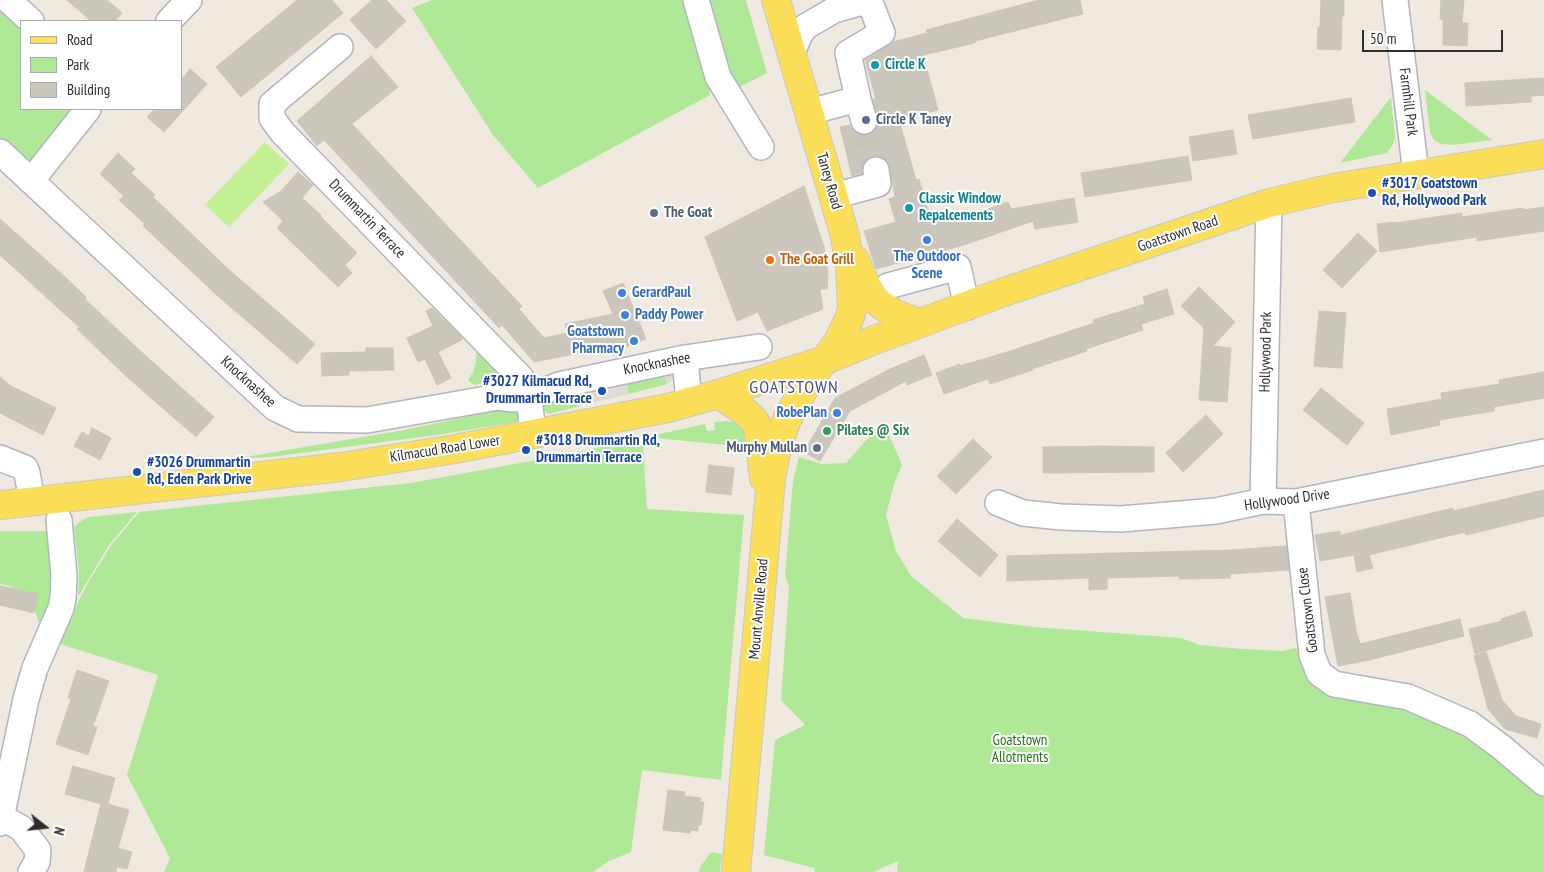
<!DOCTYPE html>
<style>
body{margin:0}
#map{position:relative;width:1544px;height:872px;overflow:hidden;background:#efe9df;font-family:"PT Sans Narrow",sans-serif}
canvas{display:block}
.legend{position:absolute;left:20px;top:20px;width:162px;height:90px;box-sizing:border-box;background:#fff;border:1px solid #ababab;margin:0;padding:6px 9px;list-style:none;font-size:15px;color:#2d2d2d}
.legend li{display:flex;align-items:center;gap:10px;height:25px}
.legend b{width:25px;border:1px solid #ababab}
.north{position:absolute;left:20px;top:802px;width:50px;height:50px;-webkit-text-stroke:4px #fff;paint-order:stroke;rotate:106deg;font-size:14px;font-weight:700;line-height:20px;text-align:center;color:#2d2d2d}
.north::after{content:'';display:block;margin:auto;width:18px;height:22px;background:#2d2d2d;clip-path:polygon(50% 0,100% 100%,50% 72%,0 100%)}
.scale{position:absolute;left:1362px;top:30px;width:141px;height:22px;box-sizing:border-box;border:2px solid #2d2d2d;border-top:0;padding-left:6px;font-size:15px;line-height:18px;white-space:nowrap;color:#2d2d2d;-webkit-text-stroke:4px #fff;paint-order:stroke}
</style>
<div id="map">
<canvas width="1544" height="872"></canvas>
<ul class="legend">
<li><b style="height:6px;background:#fbdf59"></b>Road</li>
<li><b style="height:14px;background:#afe998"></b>Park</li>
<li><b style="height:14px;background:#cbc7bd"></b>Building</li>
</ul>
<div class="north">N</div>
<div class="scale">50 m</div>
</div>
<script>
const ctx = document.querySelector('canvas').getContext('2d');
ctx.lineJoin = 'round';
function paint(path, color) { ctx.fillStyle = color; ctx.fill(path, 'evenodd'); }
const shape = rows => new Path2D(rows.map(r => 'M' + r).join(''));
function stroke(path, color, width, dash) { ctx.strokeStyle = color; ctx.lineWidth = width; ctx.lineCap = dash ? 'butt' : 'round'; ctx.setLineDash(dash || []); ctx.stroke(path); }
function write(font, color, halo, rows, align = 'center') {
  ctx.font = font + ' "PT Sans Narrow",sans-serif'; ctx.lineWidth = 4; ctx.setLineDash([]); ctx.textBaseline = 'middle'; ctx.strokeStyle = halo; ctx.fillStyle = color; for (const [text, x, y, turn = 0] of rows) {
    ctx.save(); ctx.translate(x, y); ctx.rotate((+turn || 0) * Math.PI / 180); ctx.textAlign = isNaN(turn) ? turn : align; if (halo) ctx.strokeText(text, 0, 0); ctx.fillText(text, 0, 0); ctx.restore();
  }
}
paint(shape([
 [0,0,21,21,21,109,78,109,30,169,0,141],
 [432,0,687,0,706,68,710,95,538,188,493,135,412,8],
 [709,0,746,0,767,73,734,90],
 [1425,90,1492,140,1453,145,1441,144,1434,140,1430,132],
 [1391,97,1395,137,1393,144,1387,153,1340,163],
 [476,344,514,377,474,385,468,380,473,372,476,362],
 [665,376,667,384,629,394,626,384],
 [575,394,577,407,548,414,544,410,544,403],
 [498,410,518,411,520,419,516,422,443,434,271,457,234,459,404,430],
 [726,421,735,422,741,426,746,433,746,447,646,437,705,424,707,431,715,430,714,422],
 [883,421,902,465,895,481,886,515,896,551,911,576,963,618,1034,627,1181,638,1200,645,1242,649,1282,651,1296,648,1304,669,1311,673,1321,689,1336,697,1413,712,1463,734,1531,783,1544,798,1544,872,897,872,898,861,873,872,815,872,814,868,764,855,775,740,805,725,781,700,789,587,785,575,793,481,799,457,822,464,846,463],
 [628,441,643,444,647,509,744,515,721,780,642,770,631,852,609,861,593,872,164,872,170,858,127,775,158,675,57,643,89,581,112,544,139,512,411,483,564,455],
 [137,512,109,545,78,597,79,571,74,527,81,521,88,517],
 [0,531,49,531,54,582,49,605,39,623,32,602,10,586,0,584],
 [711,852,722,854,720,872,699,872,700,867]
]), '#afe998');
paint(shape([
 [265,142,289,164,229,227,205,205]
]), '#c4f193');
paint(shape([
 [672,371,674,379,667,384,664,376,626,384,629,394,577,407,574,394,554,399,551,402,546,398]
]), '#dfdcd6');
const building = shape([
 [67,0,107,0,122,13,115,21,91,21,67,0],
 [297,0,332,0,343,13,241,97,216,67,297,0],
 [372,0,386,0,406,21,376,49,350,20,372,0],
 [1039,0,1080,0,1083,14,975,41,975,43,923,55,938,110,899,120,916,180,919,179,932,224,956,217,957,220,1008,202,1011,209,1074,198,1078,222,1035,229,1033,221,964,245,876,269,864,231,896,222,889,199,895,197,890,168,888,162,882,157,874,156,868,158,863,164,862,173,852,176,840,127,850,125,854,132,861,135,867,135,874,131,878,125,878,117,873,99,876,99,865,60,893,42,927,33,926,30,1039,0],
 [1321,0,1344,0,1344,16,1342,16,1341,50,1317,49,1318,27,1320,27,1321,0],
 [1441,0,1464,0,1462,23,1468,23,1467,46,1443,45,1443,19,1440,19,1441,0],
 [371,56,398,87,352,124,522,306,519,309,544,338,567,333,565,324,613,314,603,291,623,283,646,339,626,347,625,344,534,362,502,325,499,328,324,140,317,146,297,121,371,56],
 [190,69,207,84,164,132,147,117,155,109,181,109,181,80,190,69],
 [1544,78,1544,95,1531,96,1531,102,1466,106,1465,83,1544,78],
 [1351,98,1355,122,1253,139,1248,115,1351,98],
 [1233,130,1237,154,1193,161,1189,137,1233,130],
 [118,153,135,169,131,173,155,195,153,197,227,268,315,344,297,364,220,298,143,226,145,224,119,200,124,196,100,174,118,153],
 [1188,156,1192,180,1085,197,1081,173,1188,156],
 [298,172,313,185,302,198,321,215,320,216,357,253,345,265,352,273,338,287,277,228,283,221,263,202,281,191,298,172],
 [804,186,824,247,828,273,827,289,820,289,823,309,767,331,758,312,737,321,705,237,804,186],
 [1544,207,1544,231,1477,241,1477,237,1380,252,1377,224,1395,222,1395,223,1462,213,1462,217,1523,208,1523,210,1544,207],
 [0,219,63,275,86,297,85,299,136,347,214,417,196,437,127,377,77,329,79,327,0,255,0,219],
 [1358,233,1377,251,1342,288,1323,270,1358,233],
 [1199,287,1235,322,1213,346,1231,348,1227,402,1199,400,1204,328,1181,306,1199,287],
 [1167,289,1174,314,1141,324,1143,330,1086,349,1087,351,1032,369,1033,370,990,384,988,379,944,394,936,373,960,364,960,366,1004,353,1094,323,1093,320,1145,304,1143,297,1167,289],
 [432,308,460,335,462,340,438,352,451,378,437,385,425,359,418,362,407,338,433,326,426,311,432,308],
 [1319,311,1346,313,1342,368,1314,366,1319,311],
 [366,348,393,348,394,370,349,371,349,375,322,376,321,353,366,352,366,348],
 [924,355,932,375,907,385,906,381,850,411,820,461,804,452,835,398,890,369,924,355],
 [1544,372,1544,398,1494,407,1494,411,1439,420,1440,425,1391,435,1387,409,1442,399,1441,393,1500,384,1499,380,1544,372],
 [0,377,11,386,56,408,43,435,0,413,0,377],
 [1321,388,1364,423,1347,445,1303,410,1321,388],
 [1206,415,1223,434,1183,472,1166,453,1206,415],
 [92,428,111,438,100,460,74,446,82,432,89,436,92,428],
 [973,439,992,457,956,494,937,476,973,439],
 [1103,446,1154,447,1154,472,1043,473,1043,447,1103,446],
 [709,465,734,468,731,495,706,492,709,465],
 [1544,490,1544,516,1466,535,1465,532,1369,555,1373,568,1357,572,1354,555,1320,561,1315,535,1340,531,1341,535,1453,508,1453,511,1544,490],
 [957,519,998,555,980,577,938,541,957,519],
 [1286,546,1289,570,1230,574,1230,578,1179,579,1179,576,1107,578,1107,589,1089,590,1089,578,1007,581,1007,556,1232,550,1286,546],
 [0,586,38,594,34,613,0,605,0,586],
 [1350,593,1357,635,1358,635,1360,644,1460,619,1464,636,1369,660,1338,666,1325,597,1350,593],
 [1525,611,1533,636,1475,654,1469,629,1502,621,1501,619,1525,611],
 [1486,652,1502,700,1516,716,1541,724,1537,738,1505,729,1488,709,1474,656,1486,652],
 [77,670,109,681,93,726,97,727,88,755,56,744,71,699,68,698,77,670],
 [73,766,115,778,108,804,129,810,118,848,132,852,127,869,117,867,116,872,84,872,101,804,65,794,73,766],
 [668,790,685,792,684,796,701,798,700,802,704,802,701,825,698,825,698,831,691,830,690,833,663,830,668,790]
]);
paint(building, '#cbc7bd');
stroke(building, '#cbc6b8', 1);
stroke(shape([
 [864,121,876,170]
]), '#c8c3bb', 25, [25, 12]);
const minor = shape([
 [8,0,31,21],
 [696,0,718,77,761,147],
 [1395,0,1416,174],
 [169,21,189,0],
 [340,47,272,104,272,118,282,132,521,378,529,397,533,434],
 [792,53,800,34,805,27,834,10,870,0],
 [858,99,864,121],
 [809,112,858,99,848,53,882,33,869,0],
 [0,152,275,408,298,419,367,420,498,397,513,399,529,397,559,385,685,358,759,347],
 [31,181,88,109],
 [834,196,878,184,876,170],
 [888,286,958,267,967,307],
 [685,358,689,403],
 [0,458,25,468,27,473,32,501],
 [1263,501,1269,203],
 [1296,502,1312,655,1319,673,1334,684,1408,697,1470,724,1500,746,1544,783],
 [998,503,1023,513,1061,517,1121,519,1216,511,1263,501,1296,502,1544,452],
 [1,820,10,822,21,828,38,850,37,862,31,872],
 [0,823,26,699,35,668,61,608,63,598,64,575,59,520]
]);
const major = shape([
 [855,260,866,285,876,301,895,314,920,323],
 [718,394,743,410,751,417,756,423,759,433,764,478],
 [0,505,341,467,455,449,668,408,718,394,825,360,869,342,1004,292,1269,203,1333,188,1544,154],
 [736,872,771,478,777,448,787,419,808,382,838,342,850,317,852,308,850,266,845,236,776,0]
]);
stroke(minor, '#b3b4c1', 28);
stroke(major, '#c8c8c8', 30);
stroke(minor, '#fff', 25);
stroke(major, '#fbdf59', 28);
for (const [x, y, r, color] of [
 [875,65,5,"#0f9aa8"],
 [866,120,5,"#5c6f8a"],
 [1372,193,5,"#1a4fb4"],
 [909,208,5,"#0f9aa8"],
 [654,213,5,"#5c6f8a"],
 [927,240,5,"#3f7fe0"],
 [770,260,5,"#e8710a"],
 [622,293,5,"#3f7fe0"],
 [625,315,5,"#3f7fe0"],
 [634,341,5,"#3f7fe0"],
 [602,391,5,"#1a4fb4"],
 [837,413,5,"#3f7fe0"],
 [827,431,5,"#2e9e5b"],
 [817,448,5,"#5c6f8a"],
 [526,450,5,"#1a4fb4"],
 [137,472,5,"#1a4fb4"]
]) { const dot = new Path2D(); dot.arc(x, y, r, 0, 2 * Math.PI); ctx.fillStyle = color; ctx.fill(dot); stroke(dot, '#fff', 2); }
write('bold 15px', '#0d838f', '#fff', [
 ["Circle K",885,65],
 ["Classic Window",919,199],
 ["Repalcements",919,216]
], 'left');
write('15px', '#2d2d2d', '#fff', [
 ["Farmhill Park",1408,102,83],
 ["Taney Road",829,181,74],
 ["Drummartin Terrace",367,219,46],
 ["Goatstown Road",1178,234,-19],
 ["Hollywood Park",1266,352,-89],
 ["Knocknashee",657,364,-11],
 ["Knocknashee",248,382,42],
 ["Kilmacud Road Lower",445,449,-9],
 ["Hollywood Drive",1287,500,-8],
 ["Mount Anville Road",759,609,-85],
 ["Goatstown Close",1308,610,-97]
]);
write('bold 15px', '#4e5e75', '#fff', [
 ["Circle K Taney",876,120],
 ["The Goat",664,213],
 ["Murphy Mullan",807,448,"right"]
], 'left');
write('bold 15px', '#164399', '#fff', [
 ["#3017 Goatstown",1382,184],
 ["Rd, Hollywood Park",1382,201],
 ["#3027 Kilmacud Rd,",592,382,"right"],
 ["Drummartin Terrace",592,399,"right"],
 ["#3018 Drummartin Rd,",536,441],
 ["Drummartin Terrace",536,458],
 ["#3026 Drummartin",147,463],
 ["Rd, Eden Park Drive",147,480]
], 'left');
write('bold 15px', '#366cbe', '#fff', [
 ["The Outdoor",927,257,"center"],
 ["Scene",927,274,"center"],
 ["GerardPaul",632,293],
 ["Paddy Power",635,315],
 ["Goatstown",624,332,"right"],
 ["Pharmacy",624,349,"right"],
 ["RobePlan",827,413,"right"]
], 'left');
write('bold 15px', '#c56008', '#fff', [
 ["The Goat Grill",780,260]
], 'left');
write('bold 15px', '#27864d', '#fff', [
 ["Pilates @ Six",837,431]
], 'left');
write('15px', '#237216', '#fff', [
 ["Goatstown",1020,741],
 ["Allotments",1020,758]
]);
ctx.letterSpacing = '1px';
write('18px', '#495082', '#fff', [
 ["GOATSTOWN",794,388]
]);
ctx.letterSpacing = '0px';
</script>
